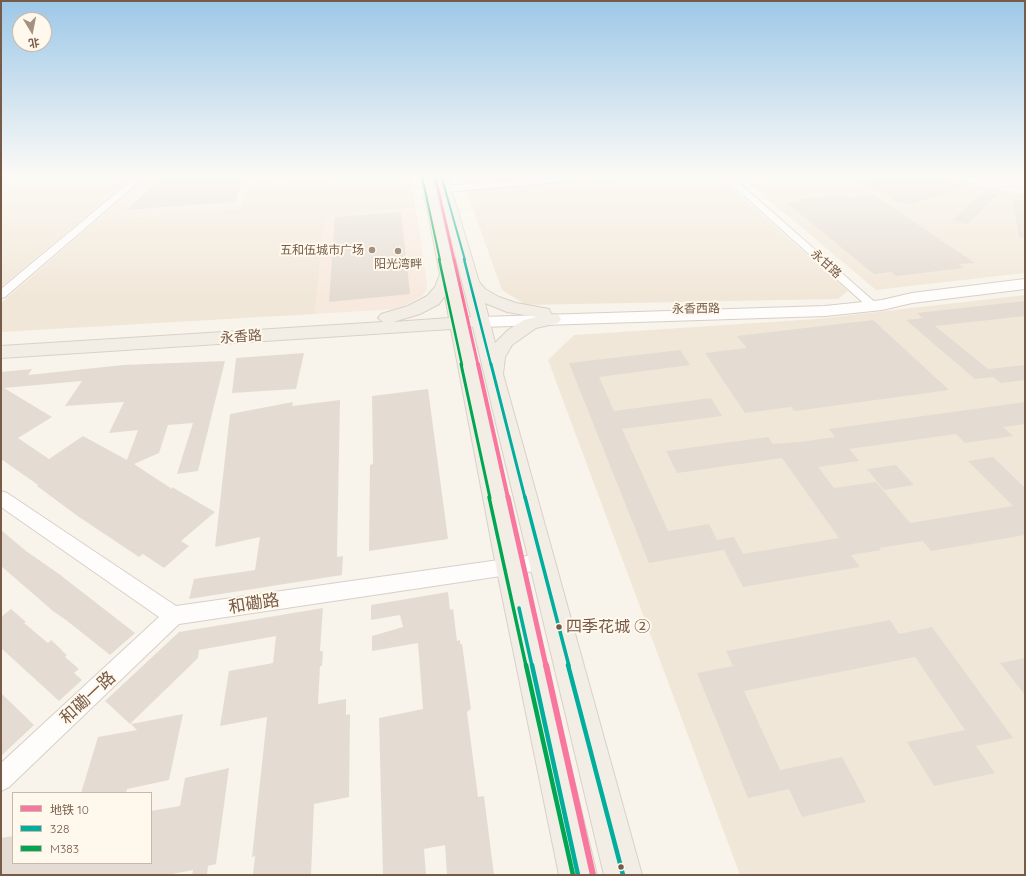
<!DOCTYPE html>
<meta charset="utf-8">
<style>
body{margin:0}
#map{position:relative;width:1026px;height:876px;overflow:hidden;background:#f8f4eb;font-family:Quicksand,"Noto Sans SC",sans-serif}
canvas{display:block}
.frame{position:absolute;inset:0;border:2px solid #775b49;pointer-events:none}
.legend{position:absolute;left:12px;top:792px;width:140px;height:72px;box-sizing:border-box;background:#fff8ec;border:1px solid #c9b9ab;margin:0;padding:5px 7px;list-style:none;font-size:12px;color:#775b49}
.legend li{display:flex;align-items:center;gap:8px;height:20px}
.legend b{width:20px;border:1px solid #c9b9ab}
.north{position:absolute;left:12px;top:12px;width:40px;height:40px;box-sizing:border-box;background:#fff8ec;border:1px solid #c9b9ab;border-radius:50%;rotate:170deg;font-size:11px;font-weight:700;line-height:16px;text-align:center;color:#775b49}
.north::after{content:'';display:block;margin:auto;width:14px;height:18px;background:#a49182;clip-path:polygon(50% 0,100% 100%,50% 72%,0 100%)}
</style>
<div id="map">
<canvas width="1026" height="876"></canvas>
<div class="frame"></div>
<ul class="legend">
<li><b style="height:5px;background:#f8779e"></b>地铁 10</li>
<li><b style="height:5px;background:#01ad9c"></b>328</li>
<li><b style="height:5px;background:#00a651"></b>M383</li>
</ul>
<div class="north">北</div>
</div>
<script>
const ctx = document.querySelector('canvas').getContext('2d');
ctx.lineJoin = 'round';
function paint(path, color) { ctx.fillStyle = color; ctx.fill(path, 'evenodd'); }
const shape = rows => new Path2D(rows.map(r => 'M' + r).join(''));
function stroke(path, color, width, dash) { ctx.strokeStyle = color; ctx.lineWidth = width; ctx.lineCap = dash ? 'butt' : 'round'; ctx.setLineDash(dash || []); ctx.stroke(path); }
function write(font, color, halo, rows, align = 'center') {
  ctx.font = font + ' Quicksand,"Noto Sans SC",sans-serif'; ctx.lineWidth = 4; ctx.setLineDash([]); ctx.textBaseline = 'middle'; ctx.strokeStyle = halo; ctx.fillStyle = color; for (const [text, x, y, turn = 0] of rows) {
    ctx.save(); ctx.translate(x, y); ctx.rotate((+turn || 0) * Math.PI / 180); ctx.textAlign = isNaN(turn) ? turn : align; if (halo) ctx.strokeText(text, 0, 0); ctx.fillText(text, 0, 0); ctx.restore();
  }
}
paint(shape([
 [1,175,136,175,1,287],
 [373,175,411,175,416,208,325,216,315,314,1,332,1,303,97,220,240,209,248,184],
 [461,175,717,175,848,291,838,299,526,305,502,290],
 [739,175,956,175,978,185,1025,194,1025,273,876,290],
 [1025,295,1025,875,740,875,548,360,574,335,816,319]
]), '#f1e7d8');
paint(shape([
 [150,175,373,175,248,184,240,209,97,220],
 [416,208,427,285,426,291,422,296,404,306,393,309,315,314,325,215]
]), '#f8e9de');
paint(shape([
 [165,175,244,175,235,202,126,210],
 [887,175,941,175,966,187,907,205,895,201,861,180,889,177],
 [983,192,997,195,967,224,953,220],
 [843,195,847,197,874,195,975,263,958,264,964,268,896,276,891,272,874,274,787,203,802,201,798,199],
 [1013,199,1025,201,1025,237,1019,238],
 [401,212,410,294,329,302,335,217],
 [1025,301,1025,316,935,326,988,369,1025,365,1025,380,1001,383,993,377,975,379,906,320,923,318,917,313],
 [873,320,949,390,795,411,791,407,745,413,705,353,747,348,737,336],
 [680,350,690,365,599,377,614,411,711,398,722,416,622,429,668,531,709,524,717,540,734,537,743,554,839,538,782,458,677,473,666,451,768,437,773,444,800,442,835,437,829,429,1025,402,1025,424,1003,427,1013,436,965,443,956,434,849,449,859,461,818,467,834,488,876,482,910,523,1013,506,968,461,993,457,1025,488,1025,535,931,551,923,541,879,548,881,550,851,555,860,567,743,587,724,550,649,563,569,363],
 [304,353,296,389,232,393,236,358],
 [225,361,198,471,177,474,193,423,168,425,159,453,134,464,172,489,172,487,215,512,181,541,189,546,164,568,143,554,139,557,79,517,37,486,38,485,1,459,1,372,32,369,28,375,123,365],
 [82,381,65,406,124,402,109,433,138,430,127,460,83,436,49,459,18,438,52,417,4,388],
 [428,389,448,539,369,551,370,465,373,464,372,396],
 [340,400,337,557,343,556,342,575,189,599,194,579,255,570,260,537,215,547,230,414,293,402,292,406],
 [896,465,914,485,884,490,867,469],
 [1,530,26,551,59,574,135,633,110,655,66,620,53,611,1,566],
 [448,592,450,610,453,609,457,641,460,640,460,644,462,644,471,709,467,712,478,797,484,796,494,875,447,875,445,845,424,849,426,875,383,875,379,718,423,709,418,643,372,651,372,636,403,627,400,615,371,620,371,605],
 [323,608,320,651,323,651,322,666,320,666,318,704,346,699,346,715,350,714,349,797,314,804,311,875,253,875,255,856,252,857,267,717,220,726,229,671,273,663,276,636,199,650,198,658,130,724,105,701,179,632],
 [11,609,26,622,24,623,48,643,51,640,62,650,61,650,67,655,65,657,79,669,74,673,82,680,59,701,1,648,1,617],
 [890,620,899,634,932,627,1013,738,976,746,995,773,934,786,907,742,965,730,915,657,744,691,780,770,842,757,866,802,802,817,789,789,748,798,697,673,733,666,726,651],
 [1025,658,1025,695,1000,663],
 [1,693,34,725,1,756],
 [183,714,169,780,127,789,126,793,81,793,98,737,137,730,131,724],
 [229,768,216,864,208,866,207,875,192,875,193,870,167,875,1,875,1,838,13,836,13,863,151,863,151,811,180,806,185,778]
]), '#e4dcd2');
const minor = shape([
 [138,175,147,175,5,297,1,298,1,289,138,175],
 [582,175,619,175,615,177,444,192,440,189,444,186,582,175],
 [721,175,730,175,877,304,879,306,877,308,869,308,721,175],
 [1,491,7,493,176,606,541,554,547,556,550,562,547,568,541,570,179,624,9,787,1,791,1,763,159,617,1,507,1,491]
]);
const secondary = shape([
 [1025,279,1025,289,912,303,882,310,825,316,481,327,475,326,472,322,475,318,481,317,825,306,882,300,912,293,1025,279]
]);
const primary = shape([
 [435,175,447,175,479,282,485,289,499,297,516,303,549,309,551,314,558,315,561,319,558,323,536,328,512,345,505,357,503,374,642,875,604,875,473,327,469,328,522,566,597,875,559,875,496,566,451,329,1,358,1,346,383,322,378,318,381,314,408,306,427,296,435,287,440,274,422,182,424,179,428,178,432,179,434,182,466,317,471,317,435,175],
 [445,296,449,318,393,322,420,314,439,304,445,296],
 [485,303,507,312,537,317,524,320,508,330,495,343,485,303]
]);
stroke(minor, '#d6d0c8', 2);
stroke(secondary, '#d7d0c7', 2);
stroke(primary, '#d9d1c9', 2);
paint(minor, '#fefdfc');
paint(secondary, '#fefdfc');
paint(primary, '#f2eee5');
stroke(shape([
 [441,175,465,260]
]), '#01ad9c', 2);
stroke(shape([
 [464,259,491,365]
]), '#01ad9c', 2.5);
stroke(shape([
 [491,364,525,498]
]), '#01ad9c', 3);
stroke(shape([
 [525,497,569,666],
 [519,608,532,666]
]), '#01ad9c', 3.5);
stroke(shape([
 [532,665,578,875],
 [568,665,623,875]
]), '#01ad9c', 4.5);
stroke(shape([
 [422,176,440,260]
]), '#00a651', 2);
stroke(shape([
 [439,259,462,365]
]), '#00a651', 2.5);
stroke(shape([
 [461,364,490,498]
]), '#00a651', 3);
stroke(shape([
 [489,497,526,666]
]), '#00a651', 3.5);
stroke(shape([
 [526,665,573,875]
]), '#00a651', 4.5);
stroke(shape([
 [435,175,454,260]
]), '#f8779e', 2.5);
stroke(shape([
 [454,259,478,365]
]), '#f8779e', 3);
stroke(shape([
 [478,364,508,498]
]), '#f8779e', 4);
stroke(shape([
 [508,497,546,666]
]), '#f8779e', 5);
stroke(shape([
 [546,665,593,875]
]), '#f8779e', 6);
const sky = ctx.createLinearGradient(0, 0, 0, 298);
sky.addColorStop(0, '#9dc8e8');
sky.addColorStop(0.59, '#fcfaf6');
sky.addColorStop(1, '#fcfaf600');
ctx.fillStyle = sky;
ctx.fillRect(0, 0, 1026, 298);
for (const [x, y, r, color] of [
 [372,250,4,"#a49182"],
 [398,251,4,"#a49182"],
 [559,627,3.5,"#775b49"],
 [621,867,3.5,"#775b49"]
]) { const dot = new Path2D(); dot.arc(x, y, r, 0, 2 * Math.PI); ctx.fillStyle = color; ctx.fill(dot); stroke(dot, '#fff8ec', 1.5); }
write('12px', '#775b49', '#fff8ec', [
 ["五和伍城市广场",364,250],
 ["阳光湾畔",398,264,"center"]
], 'right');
write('12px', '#775b49', '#fff8ec', [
 ["永甘路",826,264,42],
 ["永香西路",696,309,-1]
]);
write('14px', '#775b49', '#fff8ec', [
 ["永香路",241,337,-4]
]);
write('16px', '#775b49', '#fff8ec', [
 ["四季花城 ②",566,627]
], 'left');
write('17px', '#775b49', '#fff8ec', [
 ["和磡路",254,604,-9],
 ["和磡一路",88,698,-43]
]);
</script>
